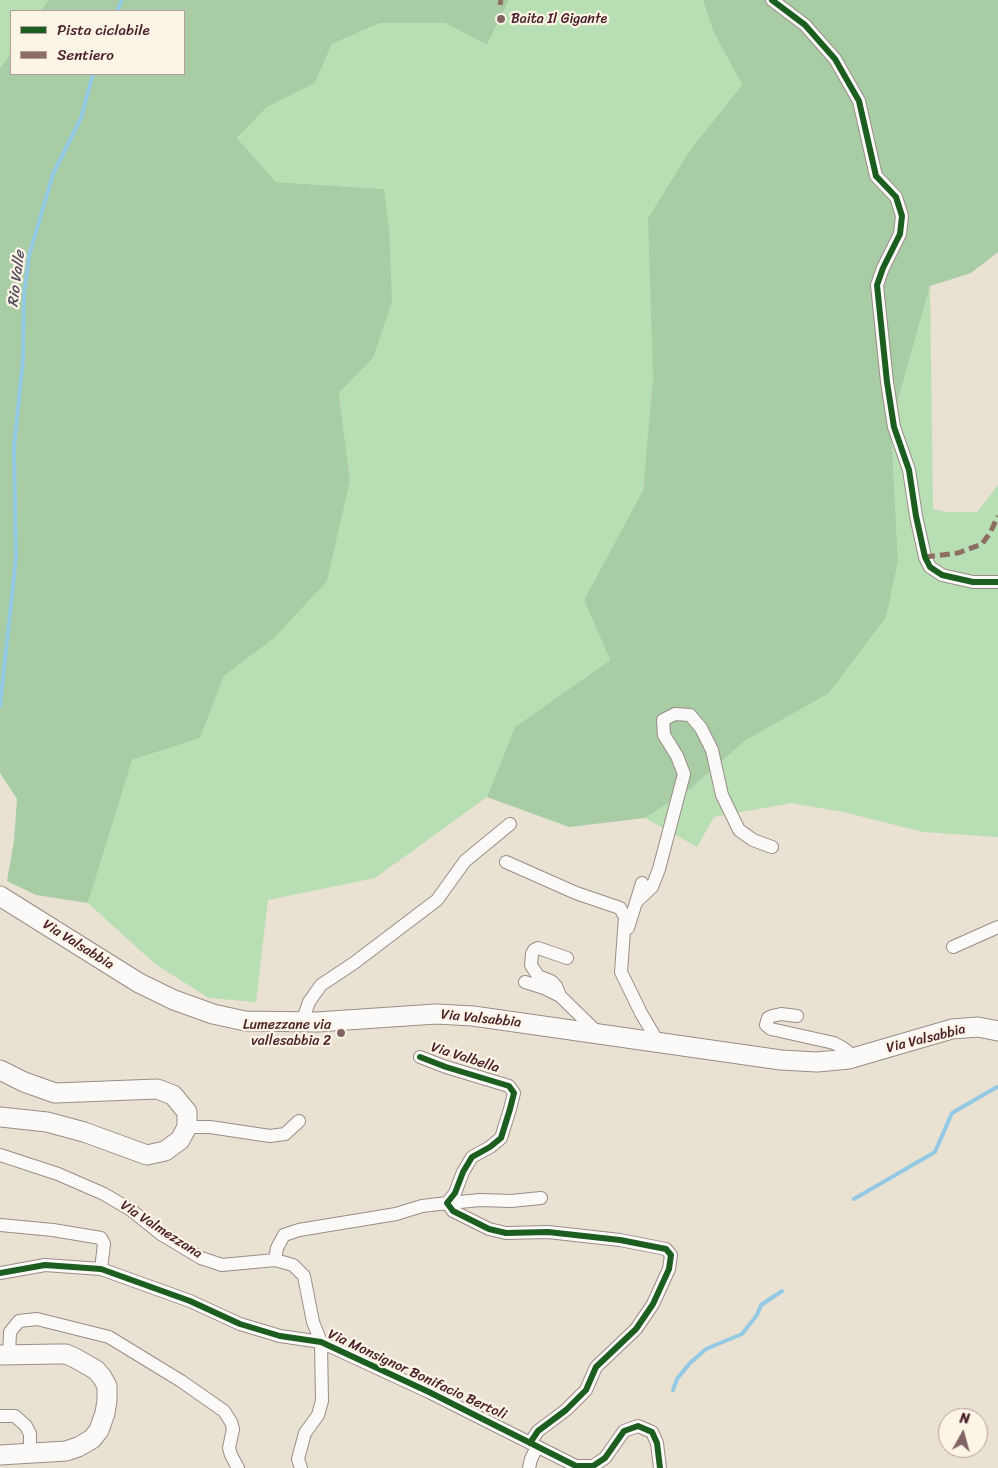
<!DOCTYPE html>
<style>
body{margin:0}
#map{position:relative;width:998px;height:1468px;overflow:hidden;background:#e9e1d2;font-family:Sriracha,sans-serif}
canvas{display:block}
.legend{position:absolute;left:10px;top:10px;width:175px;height:65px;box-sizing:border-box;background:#fcf5e5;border:1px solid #b59f9b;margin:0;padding:6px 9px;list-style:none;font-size:15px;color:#4a1f2b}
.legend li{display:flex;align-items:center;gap:10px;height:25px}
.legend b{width:25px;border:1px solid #b59f9b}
.north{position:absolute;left:938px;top:1408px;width:50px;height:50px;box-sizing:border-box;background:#fcf5e5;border:1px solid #b59f9b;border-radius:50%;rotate:7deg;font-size:14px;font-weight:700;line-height:20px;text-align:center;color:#4a1f2b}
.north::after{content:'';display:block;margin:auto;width:18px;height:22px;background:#826365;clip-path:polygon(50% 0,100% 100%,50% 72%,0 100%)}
</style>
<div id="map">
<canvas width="998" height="1468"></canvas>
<ul class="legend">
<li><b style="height:6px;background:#1b5e20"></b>Pista ciclabile</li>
<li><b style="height:6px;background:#8d6e63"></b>Sentiero</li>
</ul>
<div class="north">N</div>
</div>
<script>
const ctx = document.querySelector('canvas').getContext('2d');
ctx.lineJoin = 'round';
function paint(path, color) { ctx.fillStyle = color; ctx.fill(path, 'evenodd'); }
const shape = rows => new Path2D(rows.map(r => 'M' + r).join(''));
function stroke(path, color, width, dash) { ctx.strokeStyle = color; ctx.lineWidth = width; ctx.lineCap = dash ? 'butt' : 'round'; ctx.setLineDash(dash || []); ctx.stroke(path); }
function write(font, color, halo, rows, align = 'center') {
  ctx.font = font + ' Sriracha,sans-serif'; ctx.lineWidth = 4.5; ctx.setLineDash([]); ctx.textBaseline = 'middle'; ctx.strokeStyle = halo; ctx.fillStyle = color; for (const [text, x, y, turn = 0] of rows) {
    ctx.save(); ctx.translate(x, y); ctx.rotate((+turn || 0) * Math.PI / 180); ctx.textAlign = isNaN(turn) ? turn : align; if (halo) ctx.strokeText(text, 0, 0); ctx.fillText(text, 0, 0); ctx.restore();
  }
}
paint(shape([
 [0,0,48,0,41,11,11,11,11,53,0,68],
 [509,0,703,0,713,31,742,85,693,146,653,376,643,490,584,600,610,660,515,727,487,797,375,878,268,900,256,1002,209,998,155,964,88,903,132,760,200,738,224,676,273,639,350,480,339,393,373,358,384,189,276,182,237,138,267,107,315,83,332,44,380,23,445,23,487,45],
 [930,286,933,509,946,512,977,512,998,485,998,837,923,832,843,812,791,803,714,817,697,847,645,818,690,789,746,740,828,694,898,560,891,425]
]), '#b8deb3');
paint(shape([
 [48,0,509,0,487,45,445,23,380,23,332,44,315,83,267,107,237,138,276,182,384,189,389,226,392,302,373,358,339,393,350,480,327,581,273,639,224,676,200,738,132,760,88,903,36,895,7,881,14,841,17,799,0,773,0,68,11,53,11,74,184,74,184,11,41,11],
 [703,0,998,0,998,252,971,273,930,286,891,425,898,560,886,617,828,694,746,740,690,789,645,818,569,827,487,797,515,727,610,660,584,600,643,490,653,376,648,218,693,146,742,85,713,31]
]), '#a8cda5');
stroke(shape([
 [117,11,122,0],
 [0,706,16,558,14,447,23,360,24,295,29,256,53,174,81,118,93,74],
 [854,1199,935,1152,952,1113,997,1087],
 [673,1390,677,1379,690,1363,706,1349,742,1334,757,1315,761,1305,782,1291]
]), '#94c9e3', 4);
const minor = shape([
 [772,0,805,25,835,59,859,101,876,176,896,197,902,216,900,234,883,268,877,285,887,382,894,427,909,470,916,516,925,557,930,567,942,575,973,582,998,582],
 [506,862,576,893,620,908,625,917,621,972,641,1013,658,1042],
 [637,901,652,887,659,869,684,774,677,756,664,735,663,720,675,714,690,715,701,728,712,750,722,795,739,830,753,840,772,847],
 [628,928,642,883],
 [953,947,998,927],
 [525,982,544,988,560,996,599,1034],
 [560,996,556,986,551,981,538,976,531,965,532,954,534,950,538,948,567,958],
 [797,1016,781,1014,772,1016,768,1018,766,1025,771,1029,834,1043,843,1048,854,1057],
 [302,1022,309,1002,321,985,354,963,437,900,465,861,510,824],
 [420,1057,446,1067,509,1086,514,1093,510,1109,501,1138,490,1147,472,1157,463,1172,455,1193,447,1203,453,1211,489,1229,506,1233,548,1232,620,1240,666,1249,671,1255,669,1269,653,1304,636,1329,596,1367,586,1390,566,1410,538,1431,530,1443],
 [187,1127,210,1127,270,1136,285,1134,299,1121],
 [0,1155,58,1174,104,1194,131,1210,161,1234,201,1258,222,1265,275,1260,293,1265,304,1276,313,1322,321,1342,322,1401,318,1415,305,1433,298,1459,301,1468],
 [0,1225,53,1230,101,1238,104,1244,101,1269],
 [275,1260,277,1248,284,1235,299,1230,396,1214,422,1206,439,1204,480,1200,511,1201,541,1198],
 [0,1273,45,1265,101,1269,190,1301,240,1324,280,1336,321,1342,429,1392,576,1466,593,1466,605,1458,624,1431,638,1426,652,1432,657,1443,660,1468],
 [9,1355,10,1332,19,1321,37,1319,109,1337,181,1381,224,1411,231,1422,233,1429,229,1448,231,1455,238,1468],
 [0,1416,15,1416,26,1426,30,1434,30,1454],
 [529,1468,531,1459,537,1447]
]);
const secondary = shape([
 [0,896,139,983,174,1000,213,1014,245,1021,317,1022,436,1014,473,1016,781,1060,817,1062,849,1059,952,1029,978,1027,998,1031],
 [0,1070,24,1082,55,1093,157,1089,173,1095,187,1112,187,1127,180,1140,165,1151,147,1155,84,1132,47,1122,0,1117],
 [0,1355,57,1354,66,1354,75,1358,96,1370,102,1377,107,1386,107,1400,105,1413,99,1430,92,1439,78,1447,66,1451,0,1455]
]);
stroke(minor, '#998d88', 14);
stroke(secondary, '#998d88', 21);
stroke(minor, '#fcfaf8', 12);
stroke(secondary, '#fcfaf8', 19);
stroke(shape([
 [500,5,501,0],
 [925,557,958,553,982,544,990,533,998,516]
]), '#8d6e63', 5, [10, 5]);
stroke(shape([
 [772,0,805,25,835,59,859,101,876,176,896,197,902,216,900,234,883,268,877,285,887,382,894,427,909,470,916,516,925,557,930,567,942,575,973,582,998,582],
 [420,1057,446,1067,509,1086,514,1093,510,1109,501,1138,490,1147,472,1157,463,1172,455,1193,447,1203,453,1211,489,1229,506,1233,548,1232,620,1240,666,1249,671,1255,669,1269,653,1304,636,1329,596,1367,586,1390,566,1410,538,1431,530,1443],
 [0,1273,45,1265,101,1269,190,1301,240,1324,280,1336,321,1342,429,1392,576,1466,593,1466,605,1458,624,1431,638,1426,652,1432,657,1443,660,1468]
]), '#1b5e20', 6);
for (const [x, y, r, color] of [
 [501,19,5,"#826365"],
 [341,1033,5,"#826365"]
]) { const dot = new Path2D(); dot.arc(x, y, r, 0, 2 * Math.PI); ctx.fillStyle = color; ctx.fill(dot); stroke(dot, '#fcf5e5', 2); }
write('14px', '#4a1f2b', '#fcf5e5', [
 ["Baita Il Gigante",511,19],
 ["Lumezzane via",331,1025,"right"],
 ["vallesabbia 2",331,1041,"right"]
], 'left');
write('14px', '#4a1f2b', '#fcf5e5', [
 ["Via Valsabbia",78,945,32],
 ["Via Valsabbia",481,1019,6],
 ["Via Valsabbia",926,1039,-14],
 ["Via Valbella",465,1058,18],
 ["Via Valmezzana",161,1230,33],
 ["Via Monsignor Bonifacio Bertoli",417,1375,25]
]);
write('italic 15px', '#554f64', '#fcf5e5', [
 ["Rio Valle",17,279,-83]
]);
</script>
